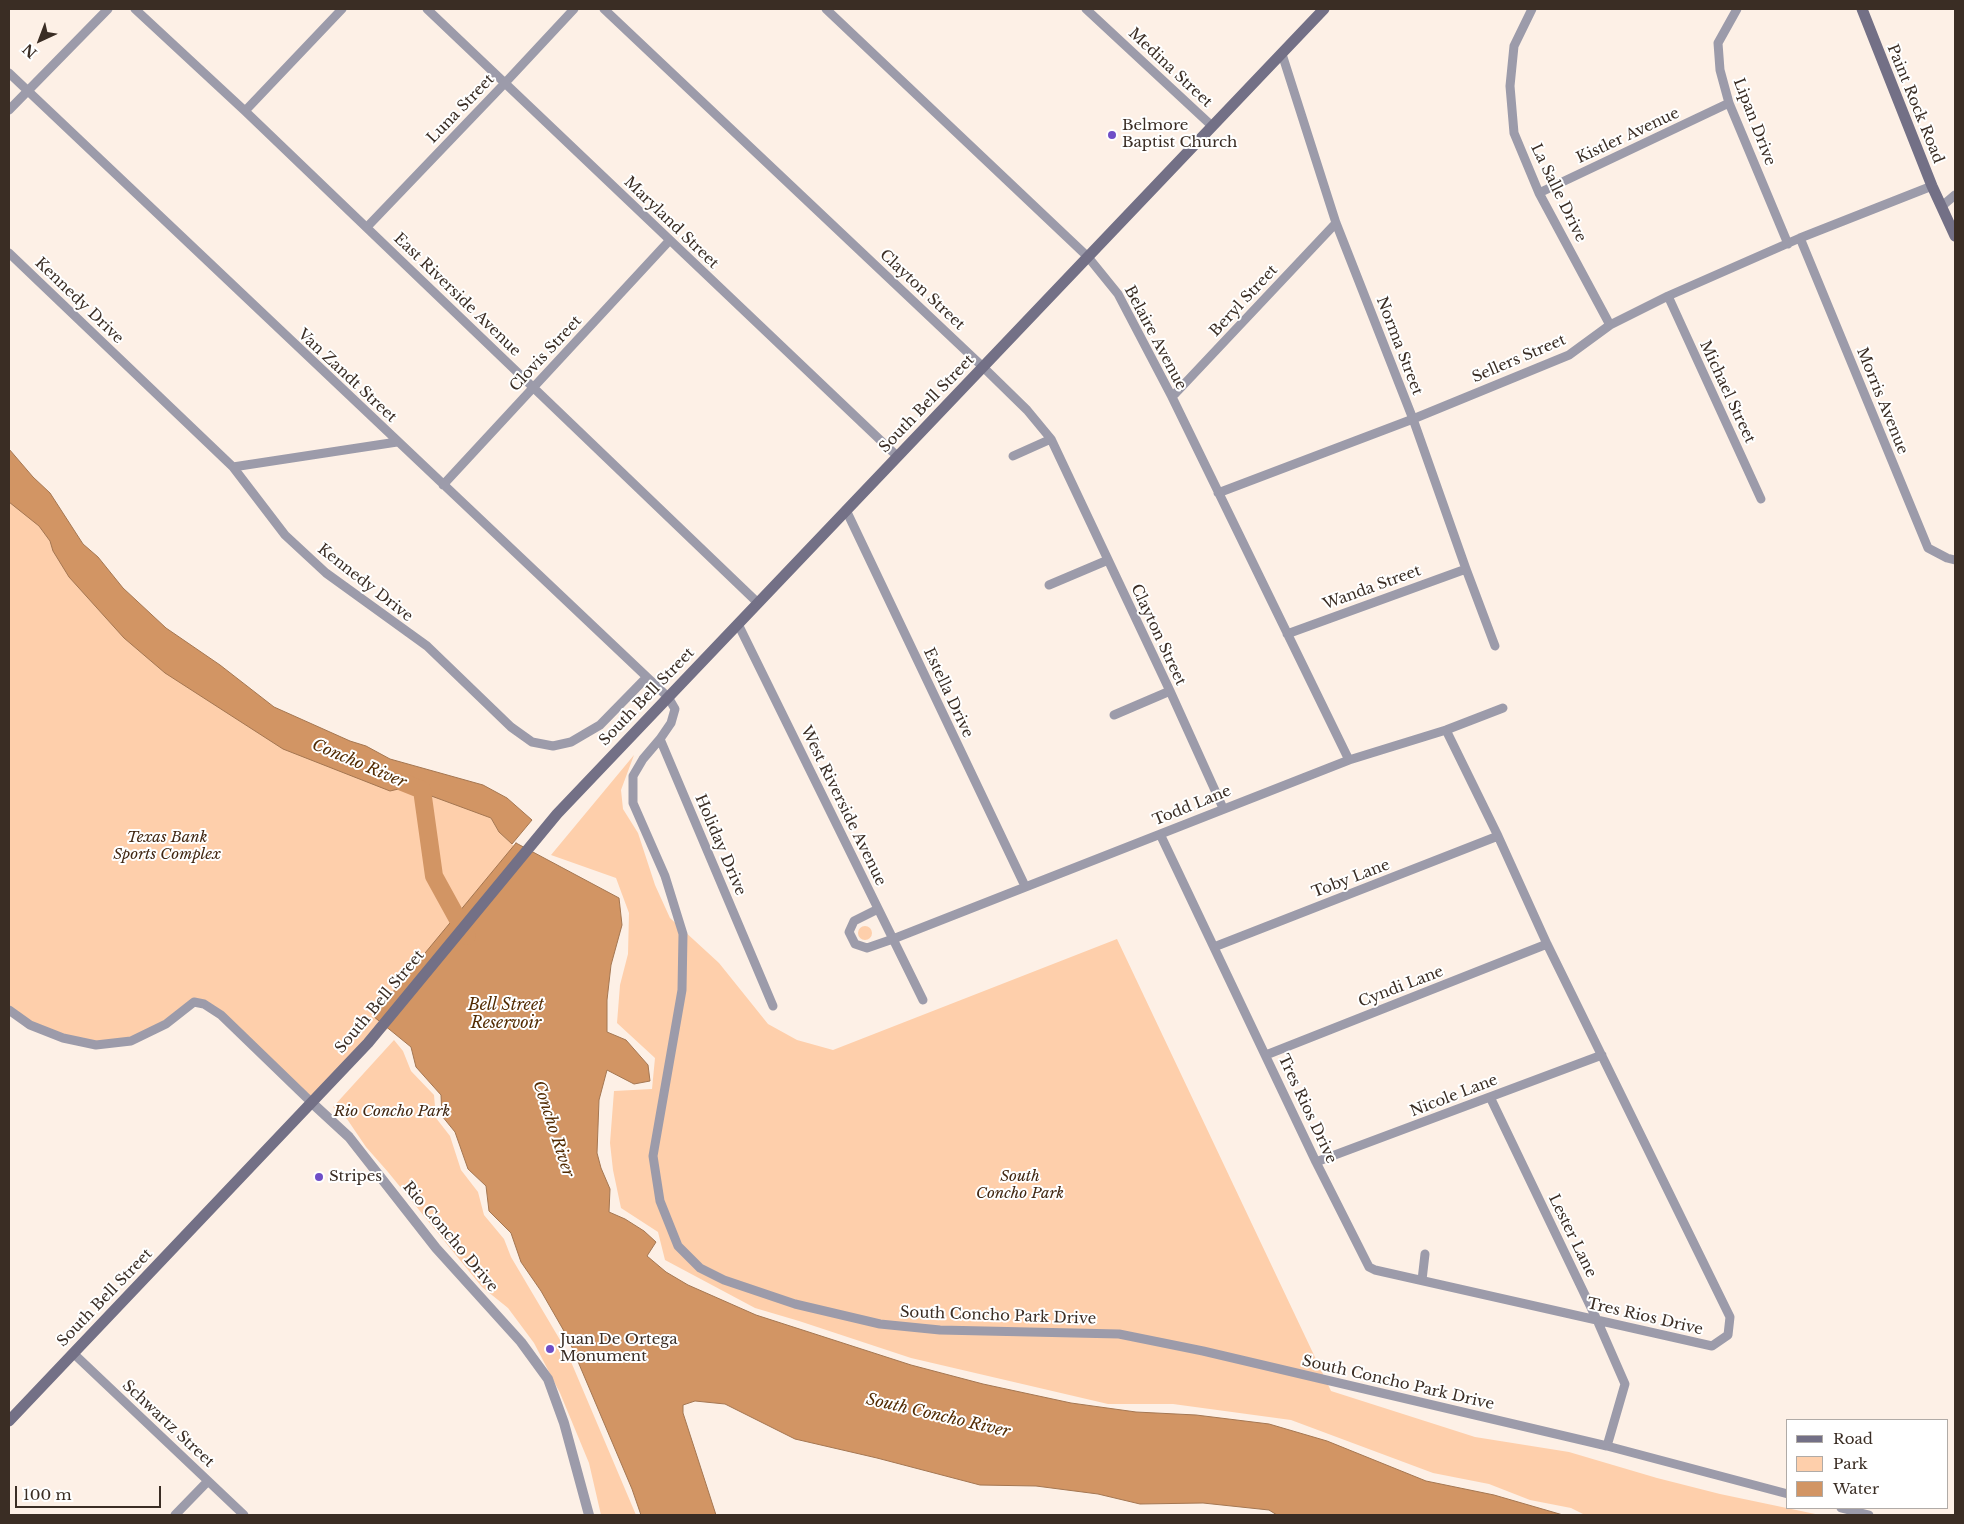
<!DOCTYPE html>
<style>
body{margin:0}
#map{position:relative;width:1964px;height:1524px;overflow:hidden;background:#fdf0e6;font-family:"Libre Baskerville",serif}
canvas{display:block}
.frame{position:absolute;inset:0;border:10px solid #3a2d24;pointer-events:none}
.legend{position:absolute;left:1786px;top:1419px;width:162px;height:90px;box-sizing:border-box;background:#fff;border:1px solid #b0aba7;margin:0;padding:6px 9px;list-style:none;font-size:15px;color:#3a2d24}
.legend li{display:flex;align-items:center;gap:10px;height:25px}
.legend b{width:25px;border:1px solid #b0aba7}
.north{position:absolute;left:15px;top:15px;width:50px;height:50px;-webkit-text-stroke:4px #fff;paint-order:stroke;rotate:223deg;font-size:14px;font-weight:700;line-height:20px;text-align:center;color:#3a2d24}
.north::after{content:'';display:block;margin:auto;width:18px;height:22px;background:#3a2d24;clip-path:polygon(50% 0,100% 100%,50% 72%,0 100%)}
.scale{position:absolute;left:15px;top:1486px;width:146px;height:22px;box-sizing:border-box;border:2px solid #3a2d24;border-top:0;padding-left:6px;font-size:15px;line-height:18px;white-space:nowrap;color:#3a2d24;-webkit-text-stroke:4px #fff;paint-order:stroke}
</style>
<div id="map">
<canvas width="1964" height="1524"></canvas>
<div class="frame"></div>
<ul class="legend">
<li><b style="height:6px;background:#737086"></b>Road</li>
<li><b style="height:14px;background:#fecfab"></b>Park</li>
<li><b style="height:14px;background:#d29564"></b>Water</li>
</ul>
<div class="north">N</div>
<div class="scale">100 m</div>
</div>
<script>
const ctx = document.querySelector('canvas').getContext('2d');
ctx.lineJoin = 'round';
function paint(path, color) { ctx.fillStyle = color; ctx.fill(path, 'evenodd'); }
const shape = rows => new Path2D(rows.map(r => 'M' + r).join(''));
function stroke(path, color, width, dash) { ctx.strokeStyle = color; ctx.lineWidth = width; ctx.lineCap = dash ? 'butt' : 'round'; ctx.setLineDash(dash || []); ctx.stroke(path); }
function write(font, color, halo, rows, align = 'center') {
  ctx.font = font + ' "Libre Baskerville",serif'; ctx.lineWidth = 4; ctx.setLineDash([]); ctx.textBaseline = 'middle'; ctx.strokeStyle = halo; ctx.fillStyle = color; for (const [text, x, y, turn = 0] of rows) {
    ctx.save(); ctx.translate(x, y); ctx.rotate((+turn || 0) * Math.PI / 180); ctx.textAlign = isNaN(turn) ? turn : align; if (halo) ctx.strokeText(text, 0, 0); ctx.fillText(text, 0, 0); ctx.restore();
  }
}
paint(shape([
 [9,474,131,635,491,818,499,832,512,844,529,868,400,1020,368,1043,311,1102,221,1015,194,1002,131,1041,96,1045,63,1038,9,1010],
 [634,755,621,790,623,809,638,833,655,885,670,918,719,963,768,1024,797,1040,833,1050,1117,939,1331,1391,1475,1437,1569,1452,1657,1478,1720,1494,1820,1515,1585,1515,1571,1508,1530,1500,1489,1484,1433,1473,1291,1420,1173,1404,1108,1404,911,1358,799,1321,755,1308,665,1260,658,1232,621,1208,613,1170,610,1143,614,1091,652,1089,655,1058,617,1023,620,985,628,954,629,913,616,878,551,855],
 '858 933a7 7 0 1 1 14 0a7 7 0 1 1-14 0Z',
 [394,1040,403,1051,411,1071,434,1095,436,1118,450,1136,461,1170,478,1192,484,1215,504,1239,511,1257,566,1350,636,1515,601,1515,589,1463,560,1393,534,1343,508,1308,482,1287,388,1172,366,1147,347,1119,333,1107]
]), '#fecfab');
const water = shape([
 [9,449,33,477,50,493,83,544,98,557,123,588,166,628,220,665,274,707,350,741,366,746,390,759,483,785,507,798,532,820,512,844,499,832,491,818,407,787,390,791,283,749,165,673,124,638,69,577,53,551,50,541,39,526,9,502,9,449],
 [516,843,619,898,622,925,611,965,607,1000,607,1032,626,1040,648,1065,650,1081,634,1084,607,1070,599,1100,597,1153,601,1168,610,1189,609,1212,625,1219,644,1231,656,1242,647,1256,666,1272,688,1285,756,1315,911,1365,983,1384,1071,1403,1136,1412,1196,1415,1269,1424,1327,1441,1426,1481,1494,1495,1563,1515,1277,1515,1269,1510,1203,1503,1140,1504,1098,1494,1036,1486,980,1485,877,1458,795,1439,725,1404,695,1401,683,1405,683,1413,716,1515,641,1515,632,1489,568,1338,541,1291,521,1262,511,1233,489,1211,486,1186,468,1169,455,1132,442,1116,441,1095,416,1067,411,1047,373,1016,516,843]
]);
paint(water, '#d29564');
stroke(water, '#a47651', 1);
stroke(shape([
 [402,782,422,790,434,876,467,936]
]), '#d29564', 18);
stroke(shape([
 [135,9,245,111,758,603],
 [427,9,897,456],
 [604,9,983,367,1027,410,1051,439,1170,691,1223,808],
 [826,9,1088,257,1118,294,1172,397,1349,760],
 [1086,9,1212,126],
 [1532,9,1514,46,1510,86,1514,133,1539,193,1610,325],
 [1737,9,1718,43,1720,70,1729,103,1788,244],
 [1282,54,1336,223,1413,419,1466,569,1495,646],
 [9,73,668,697,675,709,671,723,660,739,773,1006],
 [9,110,108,9],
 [245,111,342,9],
 [1539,193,1729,103],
 [1942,206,1955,195],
 [367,227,505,83,574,9],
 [1800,238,1928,548,1947,558,1955,560],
 [9,253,233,467,285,535,326,573,427,646,511,727,532,742,553,746,571,742,600,725,646,678],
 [1668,296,1761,499],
 [1172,397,1336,223],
 [1013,456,1051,439],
 [233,467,397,442],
 [443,485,669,241],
 [1218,493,1413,419,1569,355,1610,325,1668,296,1800,238,1932,186],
 [846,510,1025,886],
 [1049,585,1108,560],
 [738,624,923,1000],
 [1287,634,1466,569],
 [1114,715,1170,691],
 [660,739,643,759,633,776,633,803,665,876,683,934,682,990,653,1156,660,1201,678,1246,700,1268,724,1280,795,1304,880,1324,940,1330,1119,1334,1203,1351,1607,1446,1788,1494],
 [1160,834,1316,1162,1369,1267,1375,1270,1712,1346,1728,1335,1730,1317,1547,944,1498,836,1446,730],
 [878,909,854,921,849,932,855,944,867,948,893,939,1349,760,1446,730,1503,708],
 [1214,947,1498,836],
 [9,1010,30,1025,63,1038,96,1045,131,1041,166,1024,194,1002,204,1004,221,1015,311,1102],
 [1266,1055,1547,944],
 [1490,1097,1597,1320,1625,1384,1607,1446],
 [1316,1162,1602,1055],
 [1422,1280,1425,1254],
 [73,1353,244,1515],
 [1841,1508,1869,1515],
 [175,1515,208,1481]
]), '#9c9baa', 9);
stroke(shape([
 [311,1102,349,1137,436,1248,521,1342,548,1379,564,1423,589,1515]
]), '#9c9baa', 10);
stroke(shape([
 [1862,9,1932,186,1955,236],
 [9,1421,368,1043,557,814,1324,9]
]), '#737086', 11);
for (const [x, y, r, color] of [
 [1112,135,5,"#6f4ec7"],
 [319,1177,5,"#6f4ec7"],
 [550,1349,5,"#6f4ec7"]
]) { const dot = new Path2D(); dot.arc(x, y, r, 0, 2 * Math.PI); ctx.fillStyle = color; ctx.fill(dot); stroke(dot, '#fff', 2); }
write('15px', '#3a2d24', '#fff', [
 ["Medina Street",1170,68,43],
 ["Paint Rock Road",1915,104,68],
 ["Luna Street",461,109,-46],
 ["Lipan Drive",1754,122,69],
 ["Kistler Avenue",1628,136,-25],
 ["La Salle Drive",1558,193,64],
 ["Maryland Street",671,223,44],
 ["Clayton Street",922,290,43],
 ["East Riverside Avenue",457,295,44],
 ["Kennedy Drive",79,301,44],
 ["Beryl Street",1244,301,-47],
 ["Belaire Avenue",1155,338,62],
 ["Norma Street",1399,346,69],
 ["Clovis Street",546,354,-47],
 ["Sellers Street",1519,359,-23],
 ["Van Zandt Street",347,376,43],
 ["Michael Street",1727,392,65],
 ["Morris Avenue",1882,401,68],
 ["South Bell Street",927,404,-46],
 ["Kennedy Drive",365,583,38],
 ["Wanda Street",1372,588,-20],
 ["Clayton Street",1158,635,65],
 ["Estella Drive",948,693,65],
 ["South Bell Street",647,697,-46],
 ["West Riverside Avenue",843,806,64],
 ["Todd Lane",1192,806,-22],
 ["Holiday Drive",720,845,67],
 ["Toby Lane",1351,879,-21],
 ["Cyndi Lane",1401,987,-21],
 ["South Bell Street",380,1002,-50],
 ["Nicole Lane",1454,1096,-21],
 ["Tres Rios Drive",1307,1109,65],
 ["Lester Lane",1572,1236,64],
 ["Rio Concho Drive",450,1237,50],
 ["South Bell Street",105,1298,-46],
 ["South Concho Park Drive",998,1316,2],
 ["Tres Rios Drive",1645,1317,13],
 ["South Concho Park Drive",1398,1383,13],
 ["Schwartz Street",168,1424,43]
]);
write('15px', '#3a2d24', '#fff', [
 ["Belmore",1122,126],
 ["Baptist Church",1122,143],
 ["Stripes",329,1177],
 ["Juan De Ortega",560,1340],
 ["Monument",560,1357]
], 'left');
write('italic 15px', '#422813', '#fff', [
 ["Texas Bank",167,838],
 ["Sports Complex",167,855],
 ["Rio Concho Park",392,1112],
 ["South",1020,1177],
 ["Concho Park",1020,1194]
]);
write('italic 16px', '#522b02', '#fff', [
 ["Concho River",359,764,23],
 ["Bell Street",506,1005],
 ["Reservoir",506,1023],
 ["Concho River",553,1129,72],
 ["South Concho River",938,1416,13]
]);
</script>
